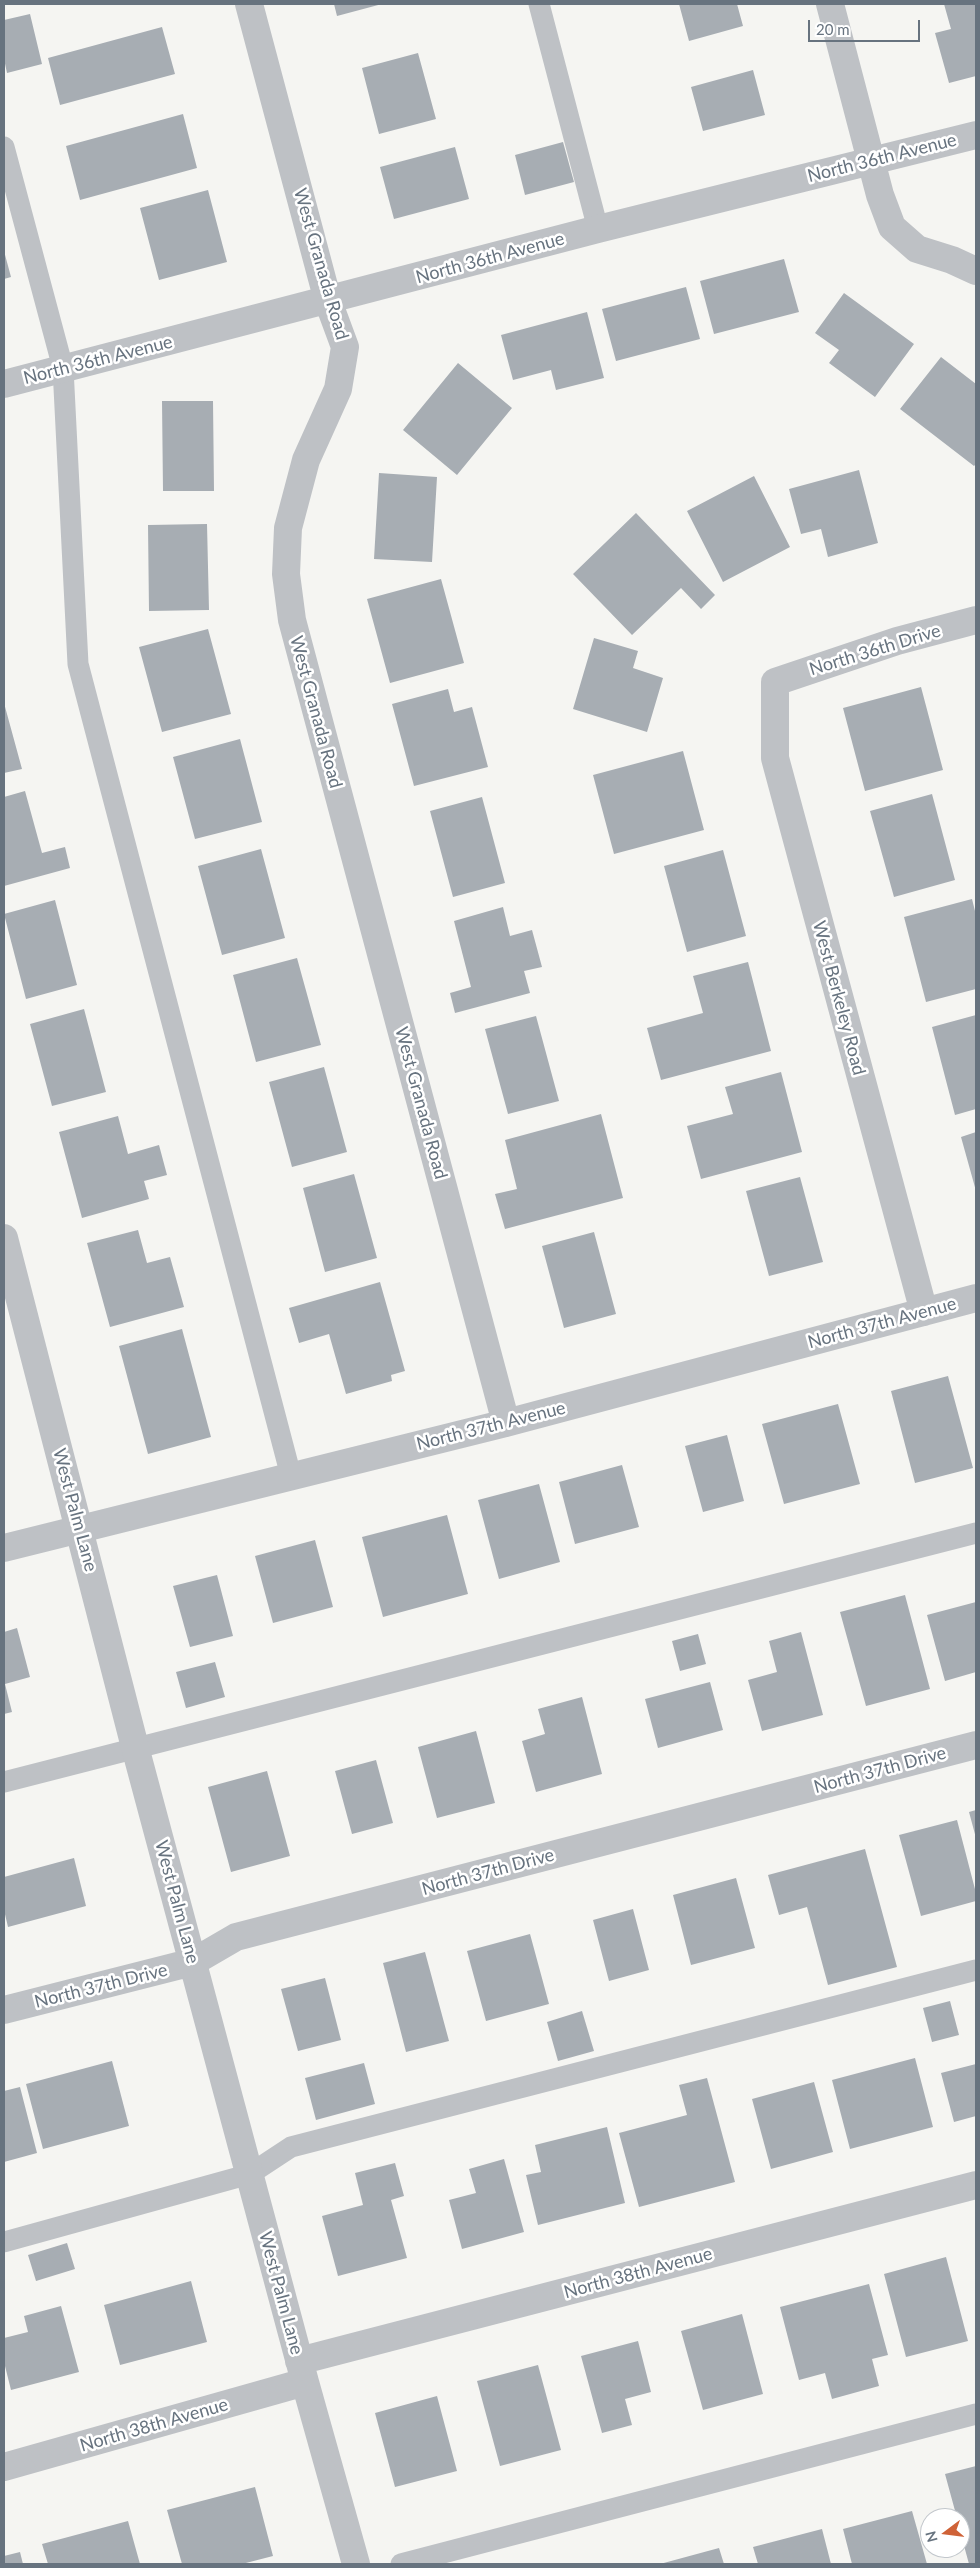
<!DOCTYPE html>
<style>
body{margin:0}
#map{position:relative;width:980px;height:2568px;overflow:hidden;background:#f5f5f2;font-family:Lato,sans-serif}
canvas{display:block}
.frame{position:absolute;inset:0;border:5px solid #67737f;pointer-events:none}
.north{position:absolute;left:920px;top:2508px;width:50px;height:50px;box-sizing:border-box;background:#fff;border:1px solid #c2c7cc;border-radius:50%;rotate:255deg;font-size:14px;font-weight:700;line-height:20px;text-align:center;color:#67737f}
.north::after{content:'';display:block;margin:auto;width:18px;height:22px;background:#cf6237;clip-path:polygon(50% 0,100% 100%,50% 72%,0 100%)}
.scale{position:absolute;left:808px;top:20px;width:112px;height:22px;box-sizing:border-box;border:2px solid #67737f;border-top:0;padding-left:6px;font-size:15px;line-height:18px;white-space:nowrap;color:#67737f;-webkit-text-stroke:4px #fff;paint-order:stroke}
</style>
<div id="map">
<canvas width="980" height="2568"></canvas>
<div class="frame"></div>
<div class="north">N</div>
<div class="scale">20 m</div>
</div>
<script>
const ctx = document.querySelector('canvas').getContext('2d');
ctx.lineJoin = 'round';
function paint(path, color) { ctx.fillStyle = color; ctx.fill(path, 'evenodd'); }
const shape = rows => new Path2D(rows.map(r => 'M' + r).join(''));
function stroke(path, color, width, dash) { ctx.strokeStyle = color; ctx.lineWidth = width; ctx.lineCap = dash ? 'butt' : 'round'; ctx.setLineDash(dash || []); ctx.stroke(path); }
function write(font, color, halo, rows, align = 'center') {
  ctx.font = font + ' Lato,sans-serif'; ctx.lineWidth = 5; ctx.setLineDash([]); ctx.textBaseline = 'middle'; ctx.strokeStyle = halo; ctx.fillStyle = color; for (const [text, x, y, turn = 0] of rows) {
    ctx.save(); ctx.translate(x, y); ctx.rotate((+turn || 0) * Math.PI / 180); ctx.textAlign = isNaN(turn) ? turn : align; if (halo) ctx.strokeText(text, 0, 0); ctx.fillText(text, 0, 0); ctx.restore();
  }
}
paint(shape([
 [334,4,382,4,337,16],
 [679,4,737,4,743,26,689,41],
 [944,4,976,4,976,76,949,83,935,33,951,29],
 [30,14,42,64,7,73,4,59,4,20],
 [162,27,175,74,60,105,48,58],
 [418,53,436,119,379,134,362,68],
 [753,70,765,115,703,131,691,87],
 [183,114,197,168,80,200,66,146],
 [563,142,574,182,525,195,515,155],
 [455,147,469,199,394,219,380,167],
 [208,190,227,262,159,280,140,208],
 [4,251,11,277,4,279],
 [784,259,799,312,714,334,700,281],
 [686,287,700,339,616,361,602,309],
 [844,293,914,344,875,397,829,363,839,350,815,333],
 [587,312,604,378,556,390,551,370,513,380,501,335],
 [941,357,976,384,976,464,974,466,900,409],
 [458,363,512,408,457,475,403,430],
 [162,401,213,401,214,491,163,491],
 [859,470,878,543,828,557,821,529,801,534,789,489],
 [379,473,437,477,432,562,374,559],
 [754,476,790,547,723,582,687,511],
 [636,513,715,595,701,609,681,588,632,635,573,574],
 [207,524,209,610,149,611,148,525],
 [441,579,464,663,390,683,367,599],
 [208,629,231,714,162,732,139,647],
 [594,638,638,651,633,668,663,678,647,732,573,709],
 [921,687,943,770,865,791,843,708],
 [448,689,454,712,472,707,488,767,414,786,392,704],
 [4,703,22,769,4,773],
 [240,739,262,822,195,839,173,757],
 [683,751,704,830,614,854,593,775],
 [25,791,42,853,65,847,70,868,4,886,4,797],
 [932,794,955,880,894,897,870,811],
 [482,797,505,883,453,897,430,811],
 [261,849,285,938,222,955,198,866],
 [723,850,746,936,687,952,664,866],
 [972,899,976,915,976,989,926,1002,904,917],
 [55,900,77,985,26,999,4,914],
 [503,907,510,936,532,930,542,967,524,971,530,993,455,1013,450,993,471,987,454,921],
 [297,958,321,1045,256,1062,233,975],
 [748,962,771,1051,661,1080,647,1028,703,1013,693,976],
 [84,1009,106,1092,52,1106,30,1024],
 [976,1015,976,1109,955,1115,932,1027],
 [536,1016,559,1101,508,1114,485,1029],
 [324,1067,347,1152,292,1167,269,1082],
 [781,1072,802,1152,701,1179,687,1126,733,1114,725,1087],
 [601,1114,623,1198,505,1229,495,1194,517,1189,505,1140],
 [118,1116,128,1154,159,1145,167,1175,144,1181,149,1199,82,1218,59,1132],
 [976,1132,976,1191,961,1137],
 [354,1174,377,1258,325,1272,303,1188],
 [800,1177,823,1262,769,1276,746,1191],
 [138,1230,147,1263,170,1257,184,1307,110,1327,87,1243],
 [594,1232,616,1314,564,1328,542,1246],
 [380,1282,405,1371,391,1375,392,1381,346,1394,329,1334,299,1343,289,1308],
 [182,1329,211,1437,148,1454,119,1346],
 [948,1376,973,1468,915,1483,891,1391],
 [838,1404,860,1484,784,1504,762,1424],
 [727,1435,744,1501,703,1512,685,1446],
 [622,1465,639,1527,575,1544,559,1482],
 [539,1484,560,1562,499,1579,478,1500],
 [447,1515,468,1594,383,1617,362,1537],
 [315,1540,333,1607,273,1623,255,1556],
 [217,1575,233,1636,190,1647,173,1586],
 [905,1595,930,1689,866,1706,840,1612],
 [976,1602,976,1672,945,1681,927,1615],
 [17,1628,30,1677,5,1684,12,1712,4,1714,4,1632],
 [801,1632,823,1715,762,1731,748,1680,777,1672,769,1641],
 [698,1634,706,1664,680,1671,672,1641],
 [215,1662,225,1697,186,1708,176,1672],
 [710,1682,723,1730,658,1748,645,1699],
 [582,1697,602,1774,536,1792,522,1741,545,1734,538,1709],
 [476,1731,495,1803,437,1818,418,1747],
 [376,1760,393,1823,352,1834,335,1771],
 [267,1771,290,1856,231,1872,208,1787],
 [976,1810,976,1838,969,1812],
 [957,1820,976,1893,976,1901,921,1916,899,1835],
 [865,1849,897,1967,828,1985,807,1907,779,1915,768,1875],
 [74,1858,86,1906,8,1927,4,1910,4,1877],
 [736,1878,755,1948,691,1965,673,1895],
 [633,1909,649,1970,609,1981,593,1920],
 [530,1934,549,2004,486,2021,467,1951],
 [425,1952,449,2041,406,2052,383,1963],
 [325,1978,341,2040,298,2051,281,1989],
 [950,2001,959,2035,932,2042,923,2008],
 [582,2011,594,2051,558,2061,547,2022],
 [915,2058,933,2127,850,2149,832,2080],
 [112,2061,129,2126,43,2149,26,2084],
 [364,2063,375,2104,316,2120,305,2078],
 [976,2064,976,2116,954,2122,941,2073],
 [707,2078,735,2182,639,2207,619,2133,687,2115,679,2085],
 [814,2082,833,2152,771,2169,752,2099],
 [20,2087,37,2153,4,2162,4,2091],
 [607,2127,625,2203,538,2225,526,2175,541,2172,535,2145],
 [504,2159,524,2232,462,2249,449,2200,476,2193,469,2169],
 [395,2163,404,2196,391,2200,407,2258,338,2276,322,2216,363,2205,355,2173],
 [67,2243,75,2269,36,2281,28,2255],
 [946,2257,968,2341,906,2357,884,2274],
 [191,2281,207,2342,120,2365,104,2305],
 [869,2284,888,2355,872,2359,879,2386,832,2399,825,2373,799,2380,780,2307],
 [61,2306,79,2372,11,2390,4,2362,4,2338,28,2332,24,2316],
 [742,2314,763,2394,703,2410,681,2331],
 [638,2341,651,2392,625,2399,632,2425,602,2433,581,2356],
 [538,2365,561,2450,500,2466,477,2381],
 [437,2396,457,2471,395,2487,375,2413],
 [976,2466,976,2564,969,2564,960,2531,960,2518,957,2518,945,2474],
 [255,2487,273,2556,242,2564,182,2564,167,2510],
 [912,2511,927,2564,852,2564,843,2529],
 [128,2521,140,2564,48,2564,42,2544],
 [822,2529,831,2564,758,2564,753,2547],
 [719,2548,724,2564,660,2564],
 [20,2552,23,2564,4,2564,4,2556]
]), '#a7adb3');
stroke(shape([
 [539,4,598,229],
 [4,147,63,368,78,664,291,1476],
 [4,1782,976,1533],
 [4,2242,250,2174,291,2147,976,1970],
 [401,2564,976,2414]
]), '#bec1c5', 21);
stroke(shape([
 [249,4,328,301,345,347,338,389,306,460,288,528,286,574,292,620,506,1423],
 [830,4,880,195,892,227,917,249,952,260,976,271],
 [4,384,598,229,976,135],
 [4,1238,135,1747,305,2382,356,2564],
 [924,1312,775,758,775,682,897,641,976,620],
 [4,1548,506,1423,976,1298],
 [4,2010,193,1962,236,1937,976,1745],
 [299,2361,976,2185],
 [4,2467,305,2382]
]), '#bec1c5', 28);
write('18px', '#67737f', '#fff', [
 ["North 36th Avenue",882,158,-14],
 ["North 36th Avenue",490,258,-15],
 ["West Granada Road",321,264,74],
 ["North 36th Avenue",98,360,-14],
 ["North 36th Drive",875,650,-17],
 ["West Granada Road",316,712,75],
 ["West Berkeley Road",839,998,75],
 ["West Granada Road",421,1103,75],
 ["North 37th Avenue",882,1323,-15],
 ["North 37th Avenue",491,1426,-14],
 ["West Palm Lane",75,1510,75],
 ["North 37th Drive",880,1770,-15],
 ["North 37th Drive",488,1872,-15],
 ["West Palm Lane",177,1902,75],
 ["North 37th Drive",101,1986,-14],
 ["North 38th Avenue",638,2273,-15],
 ["West Palm Lane",281,2293,75],
 ["North 38th Avenue",154,2425,-16]
]);
</script>
